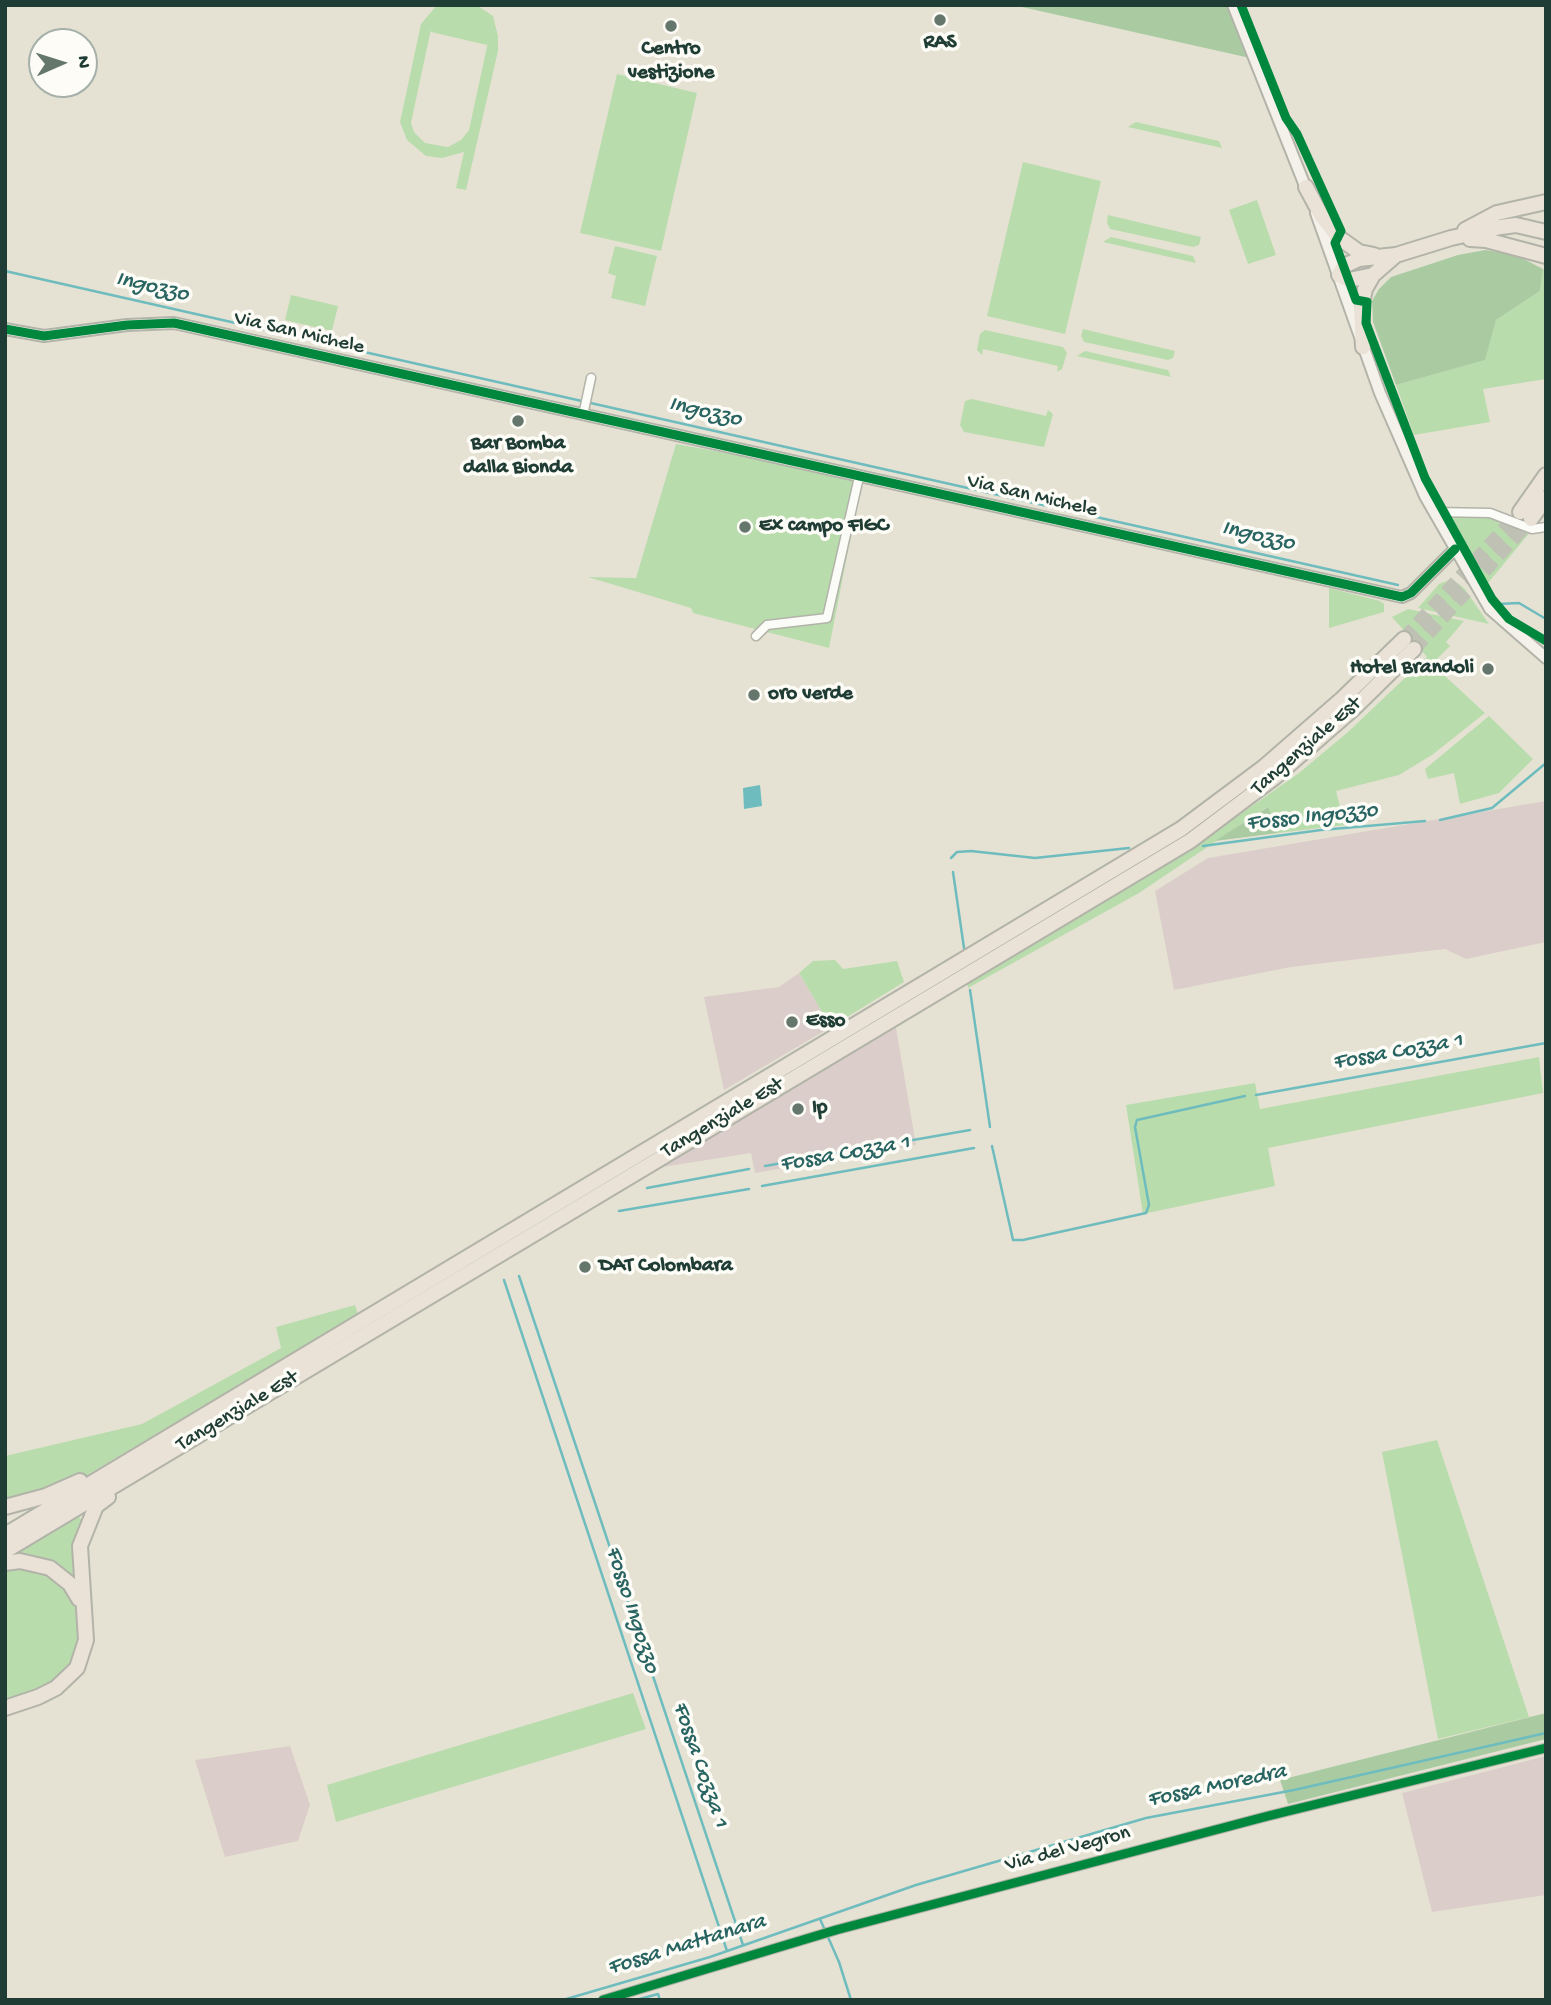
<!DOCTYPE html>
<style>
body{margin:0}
#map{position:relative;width:1551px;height:2005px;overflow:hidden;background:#e6e2d3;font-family:"Gochi Hand",sans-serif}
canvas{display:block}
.frame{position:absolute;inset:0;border:7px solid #1f3d34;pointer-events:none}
.north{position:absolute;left:28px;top:28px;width:70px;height:70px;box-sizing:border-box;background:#fdfcf7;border:2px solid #a4b0a9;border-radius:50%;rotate:87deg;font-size:19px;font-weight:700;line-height:28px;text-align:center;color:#1f3d34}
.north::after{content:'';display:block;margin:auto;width:24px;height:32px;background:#65776c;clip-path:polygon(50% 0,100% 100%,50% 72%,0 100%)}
</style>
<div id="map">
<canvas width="1551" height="2005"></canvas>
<div class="frame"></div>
<div class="north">N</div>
</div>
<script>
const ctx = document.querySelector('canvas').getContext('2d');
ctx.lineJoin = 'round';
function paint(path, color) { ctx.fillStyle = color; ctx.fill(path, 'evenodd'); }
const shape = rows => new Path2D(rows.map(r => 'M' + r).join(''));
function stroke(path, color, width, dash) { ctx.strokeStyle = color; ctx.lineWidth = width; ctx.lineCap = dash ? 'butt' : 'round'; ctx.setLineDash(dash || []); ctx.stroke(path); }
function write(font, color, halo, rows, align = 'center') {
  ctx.font = font + ' "Gochi Hand",sans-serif'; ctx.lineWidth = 7; ctx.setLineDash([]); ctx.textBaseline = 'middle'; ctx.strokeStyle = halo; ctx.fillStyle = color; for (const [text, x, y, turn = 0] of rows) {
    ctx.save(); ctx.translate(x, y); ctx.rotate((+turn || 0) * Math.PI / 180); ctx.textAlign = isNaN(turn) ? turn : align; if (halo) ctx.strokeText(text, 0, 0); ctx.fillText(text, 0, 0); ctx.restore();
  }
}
paint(shape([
 [1546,801,1546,942,1466,959,1445,949,1291,967,1174,990,1155,891,1208,858],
 [799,973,831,1027,724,1090,704,997,779,987],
 [895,1022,916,1145,755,1173,751,1153,650,1169],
 [290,1746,310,1805,298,1841,225,1857,195,1760],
 [1546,1756,1546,1895,1432,1912,1402,1793]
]), '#dbceca');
paint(shape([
 [437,5,478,6,493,16,498,36,498,51,466,190,456,188,464,152,442,158,426,156,407,140,400,122,421,24],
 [431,29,431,32,487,45,488,42,469,130,461,140,448,147,425,143,414,132,411,123],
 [617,74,697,93,661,251,580,233],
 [1136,122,1219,141,1222,148,1128,127],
 [1023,162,1101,181,1065,334,987,316],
 [1257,200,1276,255,1248,264,1229,210],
 [1108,215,1201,237,1199,245,1193,247,1110,229,1107,223],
 [1111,237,1193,256,1196,263,1103,242],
 [615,246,657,256,645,306,611,298,616,276,608,273],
 [1543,269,1546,271,1546,379,1483,389,1490,422,1414,435,1396,385,1484,360,1496,320,1540,291],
 [291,295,338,306,332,331,285,320],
 [1083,329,1175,351,1173,358,1168,360,1084,342,1081,336],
 [985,330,1063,347,1067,353,1062,369,1057,372,1058,366,983,349,982,355,977,350,980,334],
 [1085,351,1168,370,1171,377,1077,356],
 [972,399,1046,416,1048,410,1053,414,1044,447,964,432,960,425,965,401],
 [676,444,859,477,861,485,829,648,693,613,691,608,588,577,636,578],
 [1488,516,1531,531,1488,583,1452,517],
 [1452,579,1464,588,1489,624,1418,608,1439,584],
 [1329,588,1380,601,1384,604,1384,612,1329,628],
 [1408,609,1464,621,1446,642,1450,646,1432,664,1485,713,1432,755,1399,775,1336,791,1345,825,1278,833,1267,807,1139,893,968,988,967,983,1205,839,1299,773,1348,732,1427,657,1392,617],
 [1489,716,1533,759,1499,793,1460,804,1454,773,1428,779,1425,769],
 [835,960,843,969,897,961,904,982,831,1027,799,973,813,961],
 [1539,1057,1543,1093,1268,1148,1275,1186,1143,1214,1126,1105,1255,1083,1260,1109],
 [355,1305,358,1314,67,1487,5,1504,5,1456,142,1424,281,1348,276,1327],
 [1437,1440,1529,1717,1438,1739,1382,1452],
 [78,1516,83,1521,75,1577,21,1553,22,1549],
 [5,1566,33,1568,58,1579,77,1604,81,1637,67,1670,45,1688,5,1702],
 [633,1693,646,1729,336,1822,327,1785]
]), '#b9dcad');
paint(shape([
 [1013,5,1228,5,1250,58],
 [1485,250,1516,255,1543,269,1540,291,1496,320,1485,360,1396,385,1373,322,1372,301,1379,289,1391,277,1458,255],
 [1268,807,1278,833,1215,841],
 [1546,1713,1546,1739,1288,1804,1280,1780]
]), '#aacba2');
paint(shape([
 [760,785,762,806,744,809,743,788]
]), '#6ebcbe');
stroke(shape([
 [5,271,1398,585],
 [1498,604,1519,603,1546,619],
 [1440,820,1492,808,1546,763],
 [1203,846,1321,830,1425,821],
 [951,858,957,852,971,851,1035,858,1129,848],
 [953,872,964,948],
 [970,990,990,1127],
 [1256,1095,1546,1043],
 [992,1146,1013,1240,1023,1240,1146,1213,1149,1205,1135,1127,1137,1120,1245,1096],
 [765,1166,970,1130],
 [762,1186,974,1148],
 [647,1188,749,1169],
 [619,1211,749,1189],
 [519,1276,743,1945],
 [504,1280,727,1951],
 [820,1919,839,1962,851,2000],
 [563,2000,710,1957,916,1885,1146,1818,1294,1790,1546,1733],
 [636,2000,658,1994,660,2000]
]), '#6ebcbe', 2.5);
stroke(shape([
 [1404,639,1520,512],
 [1414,649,1531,519]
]), '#bec1b3', 14, [14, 7]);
const street = shape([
 [583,415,591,378],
 [1435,512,1490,513,1532,529,1546,527],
 [756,636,767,625,827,618,859,477],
 [603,2000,836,1930,1268,1816,1546,1748]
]);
const secondary = shape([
 [1233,5,1307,191],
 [1316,213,1380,393,1425,496,1490,609,1546,658],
 [5,329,44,336,127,325,174,323,1402,597,1411,593,1455,549]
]);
const highway = shape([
 [1306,187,1321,215,1338,237,1359,252,1374,255],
 [1465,230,1497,213,1546,202],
 [1470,239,1486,240,1546,256],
 [1373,275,1349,280,1339,275,1344,266,1359,259,1396,255,1451,238,1501,227,1516,225,1546,232],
 [1363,347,1361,308,1365,289,1373,275,1396,255],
 [1520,512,1546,475],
 [1531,519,1546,498],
 [5,1507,46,1496,80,1481],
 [5,1535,1181,829,1264,767,1342,699,1404,639],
 [5,1551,1190,841,1275,777,1353,709,1414,649],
 [5,1563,20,1561,50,1568,70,1584,79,1599],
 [5,1708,38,1697,56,1688,77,1668,86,1640,80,1546,96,1506,108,1497]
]);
stroke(street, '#b2b3a9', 11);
stroke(secondary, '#b2b3a9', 14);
stroke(highway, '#b2b3a9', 18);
stroke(street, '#fbfbf8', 8);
stroke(secondary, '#f4f1eb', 10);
stroke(highway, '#eae2d6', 14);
stroke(shape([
 [1241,5,1286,118,1297,134,1341,231,1335,243,1356,300,1367,302,1366,323,1425,478,1492,599,1509,619,1546,641],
 [5,329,44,336,127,325,174,323,1402,597,1411,593,1455,549],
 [603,2000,836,1930,1268,1816,1546,1748]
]), '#00873e', 9);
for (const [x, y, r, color] of [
 [940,20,7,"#65776c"],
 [671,26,7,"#65776c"],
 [518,421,7,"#65776c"],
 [745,527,7,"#65776c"],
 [1488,669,7,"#65776c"],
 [754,695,7,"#65776c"],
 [792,1022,7,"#65776c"],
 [798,1109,7,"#65776c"],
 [585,1267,7,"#65776c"]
]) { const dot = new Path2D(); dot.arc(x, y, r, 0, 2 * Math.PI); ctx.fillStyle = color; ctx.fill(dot); stroke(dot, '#fdfcf7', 2.5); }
write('bold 21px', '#1f3d34', '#fdfcf7', [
 ["RAS",940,44,"center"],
 ["Centro",671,50,"center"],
 ["vestizione",671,74,"center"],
 ["Bar Bomba",518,445,"center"],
 ["dalla Bionda",518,469,"center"],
 ["Ex campo FIGC",759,527],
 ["Hotel Brandoli",1474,669,"right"],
 ["oro verde",768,695],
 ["Esso",806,1022],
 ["Ip",812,1109],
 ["DAT Colombara",599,1267]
], 'left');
write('21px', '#1f3d34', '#fdfcf7', [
 ["Via San Michele",299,334,13],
 ["Via San Michele",1032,497,13],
 ["Tangenziale Est",1307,747,-41],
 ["Tangenziale Est",723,1119,-31],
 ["Tangenziale Est",238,1412,-31],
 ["Via del Vegron",1068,1850,-15]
]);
write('italic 23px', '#286461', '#fdfcf7', [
 ["Ingozzo",152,288,13],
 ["Ingozzo",705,413,13],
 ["Ingozzo",1258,537,13],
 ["Fosso Ingozzo",1312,818,-6],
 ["Fossa Cozza 1",1398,1053,-10],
 ["Fossa Cozza 1",845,1155,-10],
 ["Fosso Ingozzo",631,1610,72],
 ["Fossa Cozza 1",699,1765,71],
 ["Fossa Moredra",1217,1787,-12],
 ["Fossa Mattanara",687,1946,-17]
]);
</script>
